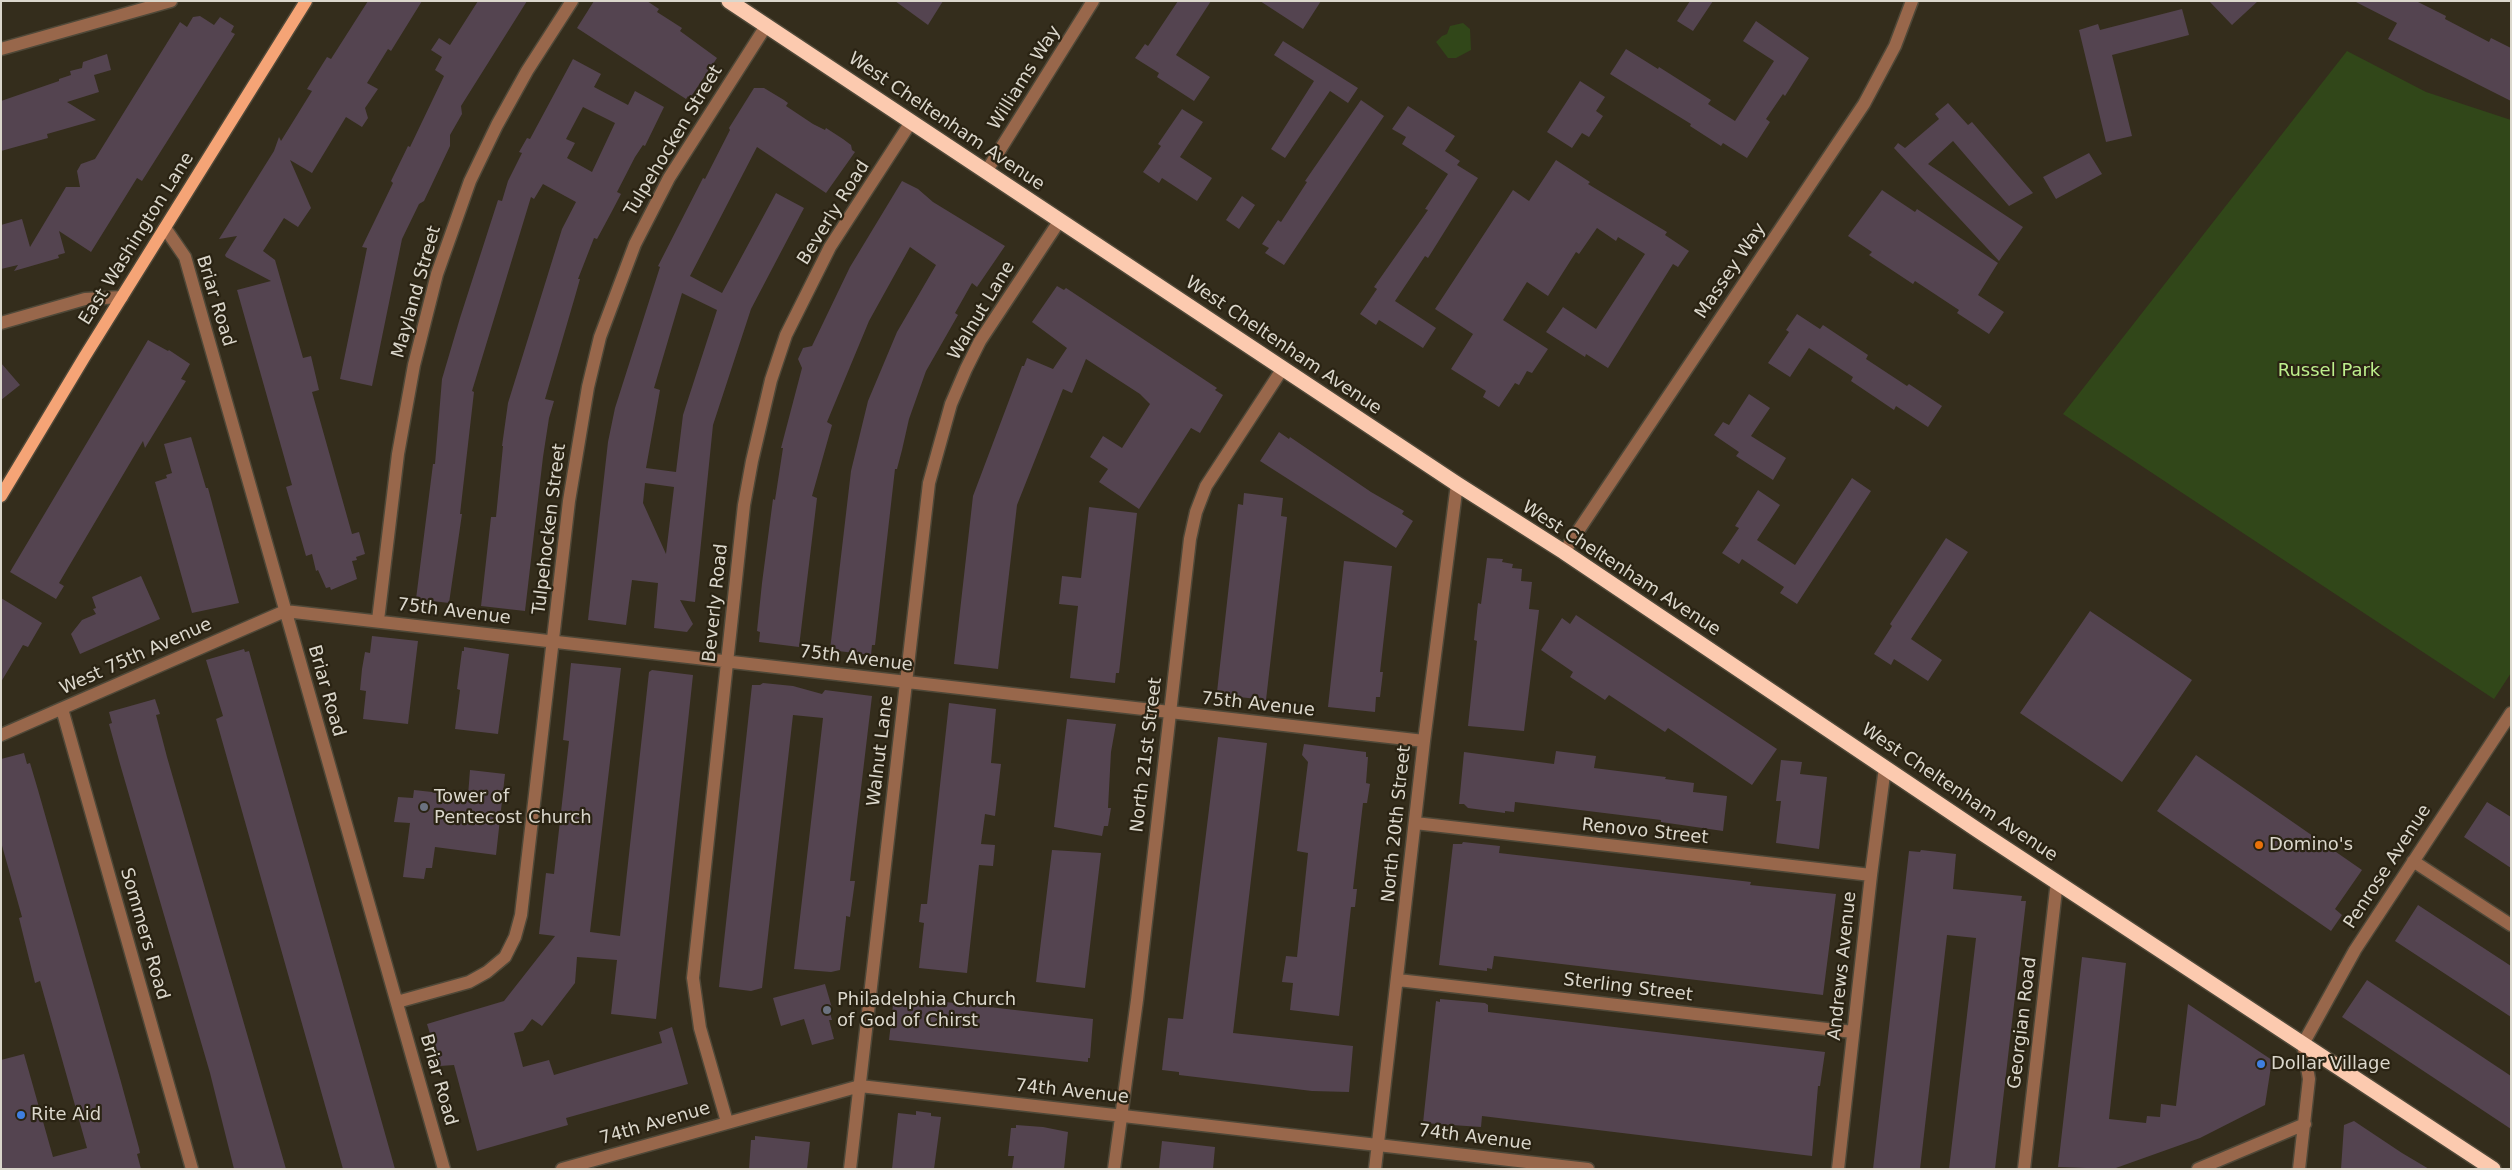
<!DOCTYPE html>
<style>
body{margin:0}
#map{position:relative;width:2512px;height:1170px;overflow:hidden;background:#342d1c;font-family:"DejaVu Sans",sans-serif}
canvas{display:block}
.frame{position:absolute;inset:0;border:2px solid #dbd7cc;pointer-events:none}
</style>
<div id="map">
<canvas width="2512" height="1170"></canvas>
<div class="frame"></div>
</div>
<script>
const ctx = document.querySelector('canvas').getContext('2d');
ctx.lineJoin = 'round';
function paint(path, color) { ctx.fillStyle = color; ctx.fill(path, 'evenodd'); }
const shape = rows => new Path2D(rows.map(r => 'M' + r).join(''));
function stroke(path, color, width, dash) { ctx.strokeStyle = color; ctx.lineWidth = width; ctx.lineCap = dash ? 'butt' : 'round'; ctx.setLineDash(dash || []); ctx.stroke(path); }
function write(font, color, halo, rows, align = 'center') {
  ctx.font = font + ' "DejaVu Sans",sans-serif'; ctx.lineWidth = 4.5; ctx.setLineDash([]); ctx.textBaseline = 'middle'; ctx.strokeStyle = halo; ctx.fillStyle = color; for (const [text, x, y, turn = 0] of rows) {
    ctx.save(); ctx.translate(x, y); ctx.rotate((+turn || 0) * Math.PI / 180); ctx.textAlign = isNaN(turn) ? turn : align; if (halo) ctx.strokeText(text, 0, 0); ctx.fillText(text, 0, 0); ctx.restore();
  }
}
paint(shape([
 [1463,23,1470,29,1471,50,1456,58,1448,58,1436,42,1442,36,1447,34,1450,26],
 [2347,51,2426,92,2511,120,2511,673,2494,699,2063,414]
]), '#314719');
paint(shape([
 [368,1,422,1,391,51,388,49,367,83,378,89,365,108,368,118,362,127,346,117,312,173,290,160,311,208,298,227,284,218,263,251,275,260,303,358,311,356,319,390,312,392,352,534,359,532,365,554,356,557,357,560,352,561,357,579,331,590,330,587,326,588,318,570,316,571,312,554,306,556,286,487,292,485,237,290,271,281,226,257,225,255,237,236,219,239,274,151,279,137,281,141,312,91,307,89,327,57,331,59],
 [478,1,527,1,461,106,462,114,450,135,450,146,424,201,419,204,402,239,372,386,340,379,367,248,362,247,393,183,391,181,408,146,410,147,444,76,435,70,442,57,431,50,439,38,450,45],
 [594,1,647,1,659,9,657,12,682,28,680,31,717,58,690,98,688,96,686,99,672,90,577,28],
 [895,1,943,1,928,25],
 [1178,1,1211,1,1176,55,1210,77,1194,101,1157,77,1159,73,1135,58,1145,44,1148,46],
 [1260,1,1321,1,1303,29],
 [1690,1,1713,1,1693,31,1677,21],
 [2209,1,2258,1,2232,25],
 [2354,1,2416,1,2446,16,2445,19,2489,42,2491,38,2511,48,2511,101,2388,39,2397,23],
 [2182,9,2189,35,2112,55,2132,136,2106,142,2079,30,2098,24,2100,30],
 [200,16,214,25,220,17,234,26,231,32,235,34,142,181,137,178,91,252,59,231,65,253,58,255,59,258,14,271,18,265,1,269,1,225,22,219,30,247,66,187,80,187,77,171,81,164,95,159,180,22,187,27,193,17],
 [1756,21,1809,58,1785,96,1783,94,1766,119,1770,122,1747,158,1723,143,1721,146,1690,126,1691,124,1610,74,1626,49,1658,69,1659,67,1711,100,1708,104,1735,121,1774,61,1743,41],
 [1283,41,1358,88,1348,103,1330,91,1285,158,1271,149,1314,81,1274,55],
 [107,54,111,70,94,75,99,92,67,102,96,120,47,134,48,138,1,151,1,101,59,81,59,79,71,75,70,71,82,68,83,62],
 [573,59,601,74,594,87,628,105,635,91,664,107,645,146,643,145,635,157,617,192,621,194,611,213,597,239,594,238,578,279,580,279,574,300,545,399,554,401,549,418,543,457,525,611,481,606,491,517,496,517,503,446,502,446,508,403,562,229,576,202,543,184,534,199,531,197,472,391,474,392,460,514,462,514,449,603,416,599,433,464,435,464,442,379,460,318,498,200,502,201,508,181,522,153,519,152,527,138,530,139],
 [583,107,615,123,592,172,567,158,575,143,566,139],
 [1580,81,1605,97,1596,111,1603,116,1589,137,1582,133,1572,148,1547,132],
 [754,88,764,88,784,100,788,103,786,106,813,124,825,130,826,128,843,139,851,145,852,150,855,152,826,193,757,147,690,276,722,293,776,193,804,208,751,309,713,425,695,602,680,600,693,624,687,632,654,628,658,583,632,580,626,625,588,620,608,442,615,408,660,267,658,266,703,178,705,179,730,130,729,128],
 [682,293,717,310,683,415,676,472,646,468,660,390,654,388],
 [645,483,674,487,666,554,643,503],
 [1361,100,1384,116,1284,265,1265,253,1269,248,1262,244,1278,220,1281,222,1307,182,1305,181],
 [1948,103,1968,125,1972,122,2033,193,2009,206,1953,141,1928,164,2023,227,1999,261,1894,148,1898,143,1905,148,1939,119,1935,114],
 [1408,106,1455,136,1445,151,1460,161,1457,165,1478,178,1428,258,1425,256,1395,301,1436,328,1423,348,1379,320,1376,325,1360,314,1377,289,1374,287,1428,210,1425,209,1448,174,1402,144,1406,137,1392,129],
 [1182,109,1203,122,1180,157,1212,178,1197,201,1162,178,1159,183,1143,172,1161,146,1158,144],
 [2089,153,2102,174,2056,199,2043,177],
 [1556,160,1590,182,1588,184,1667,232,1665,235,1689,251,1678,267,1673,264,1608,368,1586,354,1585,357,1546,332,1563,307,1596,329,1645,254,1618,237,1616,241,1597,228,1579,254,1576,252,1548,296,1527,282,1503,320,1548,349,1532,373,1527,371,1519,385,1515,383,1499,407,1483,397,1486,391,1451,369,1473,334,1435,309,1513,190,1529,201],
 [902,181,918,189,933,202,1005,246,977,287,972,283,955,313,958,315,926,371,909,419,902,450,897,469,895,469,875,645,872,645,871,655,830,650,851,471,868,401,897,332,936,265,910,247,869,321,827,422,832,425,812,496,817,498,799,647,759,642,760,632,757,631,762,583,773,499,775,500,783,448,781,448,802,368,798,359,803,348,812,346,850,267],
 [1882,190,1915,212,1917,209,1998,263,1978,295,2004,312,1989,334,1957,313,1959,310,1915,281,1913,284,1869,255,1872,252,1848,236],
 [1242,196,1255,205,1239,229,1226,220],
 [1057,286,1064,290,1066,288,1217,388,1215,390,1223,395,1200,433,1191,428,1139,509,1099,482,1108,469,1090,457,1103,436,1122,448,1150,404,1140,394,1086,359,1072,393,1063,389,1017,505,998,669,954,664,973,496,1022,366,1024,366,1027,358,1053,369,1067,348,1032,322],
 [1797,314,1820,329,1823,325,1868,355,1866,359,1907,386,1909,384,1942,406,1928,427,1896,406,1894,410,1851,381,1853,377,1809,348,1790,377,1768,363,1789,332,1786,330],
 [148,340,168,351,169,350,190,364,181,379,186,381,145,448,143,441,59,583,64,586,56,599,10,572],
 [1,363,20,385,1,400],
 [1749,394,1770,408,1751,436,1786,458,1773,480,1736,456,1739,452,1714,435,1723,422,1729,425],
 [1279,432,1289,439,1290,437,1371,492,1404,511,1402,514,1413,521,1396,548,1260,461],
 [191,437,206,488,208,488,239,603,192,613,155,482,167,478,166,475,172,473,164,444],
 [1852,478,1871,491,1797,604,1780,593,1784,587,1742,559,1739,564,1722,553,1739,528,1735,526,1758,490,1780,505,1757,540,1795,565],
 [1244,493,1283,498,1281,516,1287,517,1266,700,1221,695,1217,692,1238,504,1243,505],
 [1089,507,1137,513,1119,673,1116,673,1115,683,1070,678,1078,606,1059,604,1062,576,1081,578],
 [1946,538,1968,552,1911,639,1942,660,1928,681,1894,659,1891,665,1874,654,1892,626,1890,624],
 [1487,558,1503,559,1502,562,1513,564,1512,568,1522,569,1521,581,1532,582,1529,609,1539,610,1524,731,1468,726,1477,641,1474,640,1478,603,1481,604],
 [1344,561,1392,566,1380,672,1383,672,1380,697,1376,697,1375,712,1328,707],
 [141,576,160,619,80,654,71,634,82,620,96,614,93,609,96,608,92,597],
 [1,598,42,623,28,647,23,645,1,682],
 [2090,611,2192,680,2122,782,2020,713],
 [1576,615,1777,749,1752,785,1668,728,1665,732,1609,695,1605,700,1570,677,1573,672,1541,650,1562,618,1570,624],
 [372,636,418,641,408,724,363,719,366,691,360,690,362,669,365,652,370,653],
 [464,647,509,654,498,734,455,729,460,690,457,689,462,651,464,651],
 [244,649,245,652,249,651,395,1169,343,1169,216,719,223,716,206,660],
 [571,663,621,668,590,932,620,936,649,672,652,670,693,675,656,1019,611,1014,617,960,577,957,575,983,542,1026,532,1019,523,1031,514,1033,523,1067,549,1060,554,1075,662,1043,659,1032,672,1027,688,1084,566,1118,568,1125,477,1151,454,1065,440,1066,427,1024,504,1001,555,936,539,934,546,873,554,874,569,741,563,740],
 [763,683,793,686,822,694,825,690,872,696,850,881,855,881,850,917,846,916,846,919,840,970,831,972,794,969,823,718,793,715,762,988,751,991,719,987,752,685,760,685],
 [155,699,160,714,156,715,167,757,286,1169,234,1169,210,1073,120,764,109,724,112,723,109,712],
 [949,703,996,709,991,763,1001,764,995,816,985,814,981,844,995,845,993,866,979,865,967,973,919,968,924,923,919,922,921,904,927,904],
 [1067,719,1116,724,1111,752,1108,808,1111,808,1108,826,1104,826,1102,836,1054,827],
 [1218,737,1267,743,1233,1033,1353,1046,1349,1092,1312,1091,1179,1075,1179,1072,1162,1070,1168,1018,1183,1019],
 [1304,744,1366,752,1366,757,1368,757,1366,783,1370,784,1367,803,1363,803,1353,889,1357,889,1355,907,1351,907,1339,1016,1290,1010,1293,983,1282,982,1286,956,1297,957,1308,853,1297,851,1308,762,1302,755],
 [1556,751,1596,756,1594,768,1666,777,1665,779,1694,783,1693,792,1727,796,1723,831,1661,822,1661,820,1515,802,1514,812,1505,811,1505,813,1468,808,1464,804,1459,804,1464,752,1554,764],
 [24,753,27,764,30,763,38,790,121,1082,139,1148,140,1153,137,1154,141,1169,1,1169,1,1060,24,1054,53,1157,87,1148,40,981,35,983,19,918,22,917,1,842,1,759],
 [2196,755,2362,870,2335,909,2342,915,2331,931,2157,811],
 [1781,760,1802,762,1800,774,1827,777,1819,849,1776,843,1781,801,1776,801],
 [470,770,505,774,496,855,435,847,432,868,426,868,424,879,403,877,410,823,394,822,398,797,413,798,414,790,468,796],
 [2487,802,2511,817,2511,868,2464,837],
 [1463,842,1500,846,1499,853,1734,880,1751,882,1750,885,1836,894,1823,995,1494,956,1492,969,1487,968,1487,971,1439,965,1453,844,1462,844],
 [1052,850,1101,853,1085,988,1036,982],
 [1921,850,1956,854,1953,889,2022,896,2021,901,2026,901,1995,1169,1949,1169,1976,938,1947,935,1920,1169,1873,1169,1909,851,1920,852],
 [2418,905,2511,966,2511,1017,2395,941],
 [2082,957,2126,963,2109,1119,2146,1123,2147,1116,2160,1117,2161,1104,2176,1106,2188,1004,2272,1060,2265,1105,2200,1138,2113,1169,2058,1167],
 [2367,980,2511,1076,2511,1129,2342,1017],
 [825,984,832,1008,829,1009,832,1020,829,1020,834,1039,812,1045,804,1019,781,1026,773,998],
 [894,996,1093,1019,1090,1058,1088,1058,1088,1062,889,1040],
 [1440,999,1485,1003,1488,1005,1488,1012,1825,1052,1820,1086,1818,1086,1812,1156,1482,1116,1481,1127,1423,1123,1436,1001,1440,1002],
 [916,1111,931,1113,931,1116,941,1117,934,1169,892,1169,898,1113,916,1115],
 [2354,1121,2402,1153,2429,1169,2341,1169,2344,1125],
 [1016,1125,1043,1127,1068,1132,1064,1169,1012,1169,1014,1156,1008,1156,1011,1128,1016,1128],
 [755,1136,810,1142,807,1169,749,1169,751,1140,755,1140],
 [1162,1141,1215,1147,1213,1169,1159,1169]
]), '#544450');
const minor = shape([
 [1,49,171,1],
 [986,172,1093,1],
 [165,228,185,257,444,1169],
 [1,323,85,299,122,297],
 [1564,552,1864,104,1895,46,1912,1],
 [378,620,398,454,414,365,437,274,470,181,497,125,527,71,572,1],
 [62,709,192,1169],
 [1,735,285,611,1424,741],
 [1415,823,1871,875],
 [2413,861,2511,925],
 [1398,980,1853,1032],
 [397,1002,469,982,487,972,505,957,515,937,521,915,569,501,588,387,600,337,635,244,669,178,766,26],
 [727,1122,700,1028,693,978,744,505,752,461,771,380,786,335,830,247,911,122],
 [562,1169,860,1086,1588,1169],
 [850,1169,929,483,951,404,966,369,980,341,1060,220],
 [1114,1169,1137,1000,1190,539,1196,512,1206,486,1283,368],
 [1375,1169,1424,741,1457,484],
 [1838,1169,1871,875,1885,767],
 [2024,1169,2057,881],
 [2198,1169,2305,1124],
 [2299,1169,2309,1079,2303,1044,2355,950,2511,713]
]);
const major = shape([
 [1,496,85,356,306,1]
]);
const highway = shape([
 [729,1,1457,484,1564,552,1979,831,2493,1169]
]);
stroke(minor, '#4f4838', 15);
stroke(major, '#4f4838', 15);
stroke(highway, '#4f4838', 18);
stroke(minor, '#98674b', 12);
stroke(major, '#f5a476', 12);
stroke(highway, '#fccaaf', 15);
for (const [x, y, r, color] of [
 [424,807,5,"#6b7280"],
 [2259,845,5,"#e8710a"],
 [827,1010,5,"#6b7280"],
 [2261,1064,5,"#3f7fe0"],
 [21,1115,5,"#3f7fe0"]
]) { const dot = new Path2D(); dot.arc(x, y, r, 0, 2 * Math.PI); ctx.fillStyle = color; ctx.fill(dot); stroke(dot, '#2a2313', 2); }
write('18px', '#dbd7cc', '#2a2313', [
 ["Williams Way",1025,78,-58],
 ["West Cheltenham Avenue",946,122,34],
 ["Tulpehocken Street",674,141,-59],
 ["Beverly Road",834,213,-58],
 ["East Washington Lane",137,239,-58],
 ["Massey Way",1731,271,-56],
 ["Mayland Street",417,292,-74],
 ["Briar Road",215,301,73],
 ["Walnut Lane",982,311,-59],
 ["West Cheltenham Avenue",1283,346,34],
 ["Tulpehocken Street",550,529,-83],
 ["West Cheltenham Avenue",1621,569,33],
 ["Beverly Road",716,603,-84],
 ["75th Avenue",454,612,7],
 ["West 75th Avenue",136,657,-24],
 ["75th Avenue",856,659,7],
 ["Briar Road",326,691,74],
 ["75th Avenue",1258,705,6],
 ["Walnut Lane",881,751,-83],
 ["North 21st Street",1147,755,-83],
 ["West Cheltenham Avenue",1959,793,34],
 ["North 20th Street",1397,824,-84],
 ["Renovo Street",1645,832,6],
 ["Penrose Avenue",2388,867,-57],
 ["Sommers Road",144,934,74],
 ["Andrews Avenue",1843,966,-84],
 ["Sterling Street",1628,988,7],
 ["Georgian Road",2023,1023,-83],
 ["Briar Road",438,1080,74],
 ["74th Avenue",1072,1092,6],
 ["74th Avenue",655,1124,-16],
 ["74th Avenue",1475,1138,7]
]);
write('18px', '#bdef8c', '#2a2313', [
 ["Russel Park",2329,371]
]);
write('18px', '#dbd7cc', '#2a2313', [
 ["Tower of",434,797],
 ["Pentecost Church",434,818],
 ["Domino's",2269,845],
 ["Philadelphia Church",837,1000],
 ["of God of Chirst",837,1021],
 ["Dollar Village",2271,1064],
 ["Rite Aid",31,1115]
], 'left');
</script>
